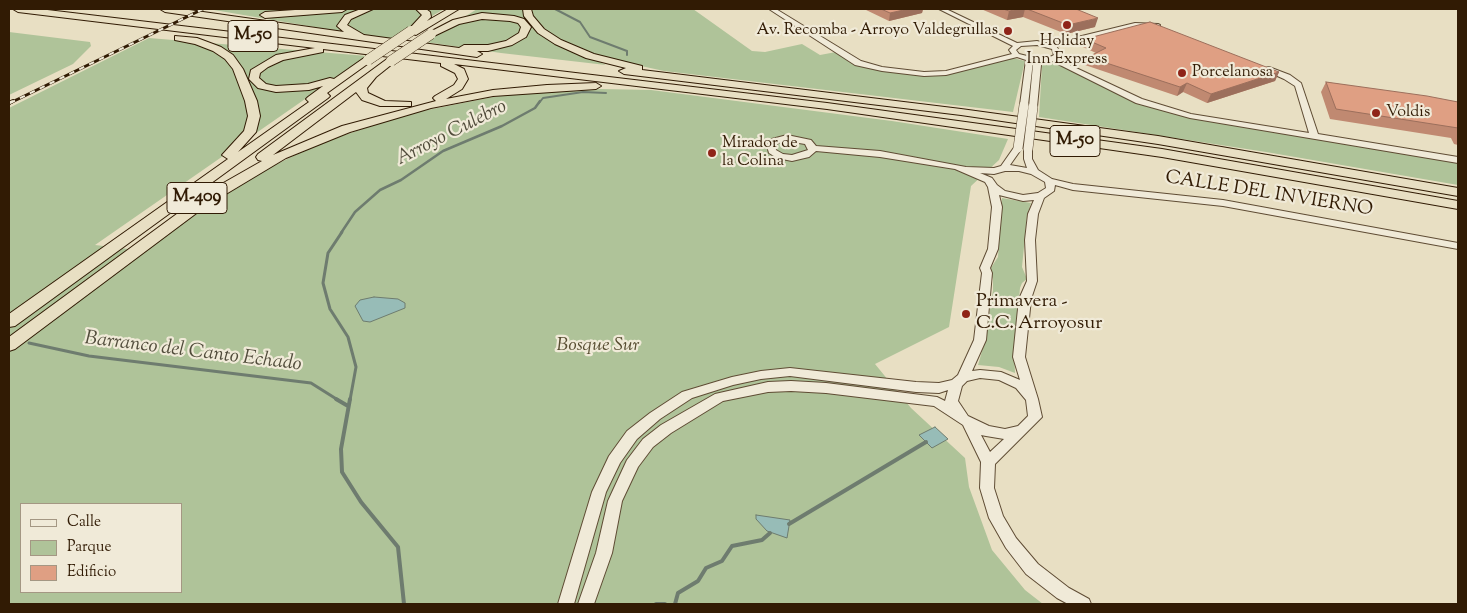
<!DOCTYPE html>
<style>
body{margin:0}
#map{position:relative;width:1467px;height:613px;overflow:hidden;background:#e8dfc3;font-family:"Sorts Mill Goudy",serif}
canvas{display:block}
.frame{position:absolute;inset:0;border:10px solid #311b04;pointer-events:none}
.legend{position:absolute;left:20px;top:503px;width:162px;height:90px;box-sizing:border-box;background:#f0ead8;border:1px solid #a49783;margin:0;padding:6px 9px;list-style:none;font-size:15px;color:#311b04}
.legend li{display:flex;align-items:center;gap:10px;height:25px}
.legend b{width:25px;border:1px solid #a49783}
</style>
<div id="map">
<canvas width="1467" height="613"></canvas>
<div class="frame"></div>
<ul class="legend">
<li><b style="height:6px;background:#f0ead8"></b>Calle</li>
<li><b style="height:14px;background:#afc399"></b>Parque</li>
<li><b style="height:14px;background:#df9f83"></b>Edificio</li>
</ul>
</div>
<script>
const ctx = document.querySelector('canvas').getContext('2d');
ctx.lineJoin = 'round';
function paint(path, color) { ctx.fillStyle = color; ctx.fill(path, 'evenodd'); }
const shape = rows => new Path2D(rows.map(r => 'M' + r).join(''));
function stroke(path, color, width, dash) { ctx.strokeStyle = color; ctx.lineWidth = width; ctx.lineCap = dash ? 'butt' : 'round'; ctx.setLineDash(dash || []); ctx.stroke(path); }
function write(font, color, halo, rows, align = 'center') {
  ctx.font = font + ' "Sorts Mill Goudy",serif'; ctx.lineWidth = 4.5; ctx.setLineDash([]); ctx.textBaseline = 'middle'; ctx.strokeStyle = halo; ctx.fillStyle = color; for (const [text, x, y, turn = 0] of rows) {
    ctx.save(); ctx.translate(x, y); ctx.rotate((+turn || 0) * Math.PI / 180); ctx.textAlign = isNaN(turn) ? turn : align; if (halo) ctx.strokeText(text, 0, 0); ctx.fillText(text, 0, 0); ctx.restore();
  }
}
paint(shape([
 [208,9,444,9,391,40],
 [477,9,522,9,541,36,606,65,501,53,425,42],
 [531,9,693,9,752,51,765,52,802,44,820,55,836,52,857,64,905,74,931,76,950,74,1013,58,1025,61,1013,112,664,71,600,57,566,43,544,29,532,15],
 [9,32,90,42,91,46,73,64,9,95],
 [149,38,367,56,95,245,145,251,242,181,318,144,407,114,508,94,600,89,651,90,892,121,1008,139,999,160,971,186,949,327,875,364,911,408,965,458,969,487,992,550,1025,590,1043,604,9,604,9,108],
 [21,504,181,504,181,592,21,592],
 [1050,62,1058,64,1136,101,1171,113,1458,163,1458,185,1266,152,1039,117,1042,66,1043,63],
 [1002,198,1031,203,1027,216,1022,267,1027,279,1022,283,1020,288,1014,351,1015,373,999,367,978,365,985,341,993,290,993,279,989,271,998,257]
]), '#afc399');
const water = shape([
 [374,297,398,299,405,303,405,308,370,322,363,321,355,306,360,300,374,297],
 [935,427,948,439,932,448,919,435,935,427],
 [756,515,790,520,787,538,767,531,756,519,756,515]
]);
paint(water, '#97bcb7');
stroke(water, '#6e7c6f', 1);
stroke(shape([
 [555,9,580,22,590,37,627,51,627,55],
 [539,103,543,98,583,92,606,93]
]), '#6e7c6f', 2);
stroke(shape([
 [341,233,355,212,380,190,401,180,443,151,502,126,535,108,540,101]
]), '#6e7c6f', 2.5);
stroke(shape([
 [342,232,328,253,323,283,330,309,348,337,356,367,350,400],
 [29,343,89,356,311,383,338,400]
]), '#6e7c6f', 3);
stroke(shape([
 [336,399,348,406],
 [350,399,341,449,342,472,361,502,398,547,404,604],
 [789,524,926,442],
 [656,604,665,604],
 [675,604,678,593,698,581,706,568,722,561,732,546,762,540,770,533]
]), '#6e7c6f', 4);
const minor = shape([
 [769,9,776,9,861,61,882,67,924,72,946,71,1012,54,1009,50,1013,46,939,9,946,9,1017,43,1037,41,1049,44,1135,23,1158,24,1160,25,1160,27,1135,27,1056,46,1061,53,1057,59,1142,99,1191,114,1309,133,1295,86,1284,79,1262,69,1269,67,1290,75,1301,83,1318,134,1458,157,1458,163,1190,118,1136,103,1052,61,1042,62,1041,65,1037,107,1033,109,1029,107,1033,65,1036,61,1033,61,1028,105,1024,107,1020,105,1026,60,1017,57,946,75,924,76,882,71,855,65,769,9],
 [1037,45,1052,49,1054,55,1048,58,1031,57,1019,54,1016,50,1021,46,1037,45],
 [787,135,811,140,816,146,880,151,966,167,994,168,1001,166,1015,146,1018,145,1022,148,1010,165,1027,168,1024,159,1024,149,1028,146,1032,149,1032,159,1038,170,1052,179,1073,184,1223,200,1458,243,1458,249,1223,206,1073,190,1055,185,1054,191,1044,198,1038,214,1035,240,1037,281,1031,299,1025,357,1038,399,1042,417,995,464,994,488,1003,516,1016,538,1038,564,1069,588,1089,599,1091,604,1068,604,1057,598,1026,574,1006,548,989,518,980,488,981,462,963,425,934,406,826,393,791,391,768,392,723,401,671,433,653,447,638,467,622,501,612,553,594,604,578,604,596,553,608,501,627,460,643,439,661,425,715,394,768,382,791,381,826,383,937,397,945,401,948,390,939,393,916,392,790,376,761,379,733,385,692,398,660,419,637,439,620,463,606,492,574,604,558,604,592,492,609,456,627,431,650,413,682,392,732,377,761,371,790,368,916,382,939,383,952,380,958,375,974,340,982,273,980,268,988,249,992,207,988,187,985,182,955,169,880,157,816,151,809,157,792,161,777,158,769,153,767,146,772,139,787,135],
 [787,141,805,144,808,150,792,155,783,154,776,150,775,146,778,143,787,141],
 [1005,171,1019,171,1031,174,1045,182,1046,188,1038,193,1023,195,1005,191,997,185,992,178,980,173,994,174,1005,171],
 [999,195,1023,201,1034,200,1028,214,1025,240,1027,281,1019,299,1013,357,1020,380,1001,372,980,370,972,371,986,340,992,273,990,268,998,249,1002,207,999,195],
 [980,378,999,380,1016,388,1026,400,1028,416,1018,426,1005,429,989,426,968,416,958,401,962,386,967,381,980,378],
 [981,435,986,436,1004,439,990,452,981,435]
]);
const highway = shape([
 [13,9,39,9,827,103,1162,149,1458,201,1458,209,1162,157,827,109,454,64,464,69,468,79,462,89,446,99,493,90,547,85,596,83,601,86,596,89,493,96,431,108,350,132,286,158,206,206,15,349,9,351,9,337,204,194,262,161,258,160,256,157,258,154,387,59,391,58,396,61,376,77,367,88,368,93,385,101,411,102,411,106,380,106,362,100,356,92,273,155,342,126,436,101,433,98,435,96,454,85,458,79,455,73,441,66,441,63,323,49,323,52,283,60,268,67,260,73,259,78,266,84,276,86,308,84,330,78,334,79,364,58,368,57,373,60,327,93,330,96,328,98,15,326,9,327,9,314,228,159,222,155,244,131,248,116,245,101,233,69,225,59,213,51,195,44,175,40,175,36,197,38,221,47,233,55,243,69,257,101,260,116,256,132,238,152,309,102,306,99,308,97,323,86,309,90,276,92,258,88,249,79,251,70,276,55,315,48,18,12,13,9],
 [160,9,182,9,344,32,337,26,345,15,361,9,373,9,351,19,347,25,364,35,459,48,464,45,488,45,506,41,519,33,521,27,518,23,510,21,482,19,459,24,434,36,426,34,453,20,482,13,514,16,524,19,531,27,526,37,512,45,488,51,477,51,482,54,477,57,165,12,160,9],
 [310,9,347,9,342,12,265,18,260,15,265,12,310,9],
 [416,9,426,9,430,12,431,17,427,21,448,9,459,9,416,35,413,34,410,28,422,15,416,9],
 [523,9,531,9,533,16,544,29,561,40,594,54,642,66,642,70,961,109,1158,136,1458,188,1458,196,1158,144,961,115,624,74,619,71,626,68,586,58,555,44,538,33,524,16,523,9]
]);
stroke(minor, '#5f4c34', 2);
stroke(highway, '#311b04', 2);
paint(minor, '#f0ead8');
paint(highway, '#e8dfc3');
const railFar1 = shape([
 [10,103,203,9]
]);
const rail = shape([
 [9,103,13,101]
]);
stroke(railFar1, '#311b04', 3);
stroke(rail, '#311b04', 4);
stroke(railFar1, '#f0ead8', 2, [5.5]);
stroke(rail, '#f0ead8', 2.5, [8]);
const minorBridge = shape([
 [1018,148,1024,105],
 [1028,149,1033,107]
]);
const highwayBridge = shape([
 [368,60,411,31],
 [391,61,431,34]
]);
stroke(minorBridge, '#5f4c34', 10, []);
stroke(highwayBridge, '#311b04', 11, []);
stroke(minorBridge, '#f0ead8', 9);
stroke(highwayBridge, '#e8dfc3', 10);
paint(shape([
 [864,9,923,9,922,13,889,21],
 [981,9,1076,9,1095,27,1066,34,1023,17,1007,20],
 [1085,39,1279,72,1275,81,1207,103,1183,92,1177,96,1085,65,1088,57,1096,53,1083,47],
 [1326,82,1458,102,1458,145,1454,144,1451,138,1330,119,1321,92]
]), '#c08971');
paint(shape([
 [908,9,923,9,922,13,889,21,890,13],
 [1020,9,1025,9,1023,17,1007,20,1009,11],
 [1098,18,1095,27,1066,34,1068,25],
 [1279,72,1275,81,1207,103,1211,94],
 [1187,83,1183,92,1177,96,1180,87]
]), '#9c6f5c');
const building = shape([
 [881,9,908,9,890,13,881,9],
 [1003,9,1020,9,1009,11,1003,9],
 [1027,9,1076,9,1098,18,1068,25,1027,9],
 [1150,22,1279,72,1211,94,1187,83,1180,87,1088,57,1106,48,1085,39,1150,22],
 [1326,82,1427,96,1458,102,1458,128,1336,109,1326,82]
]);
paint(building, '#df9f83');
stroke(building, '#9c6f5c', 1);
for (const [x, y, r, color] of [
 [1067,25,5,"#8f2418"],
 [1008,31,5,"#8f2418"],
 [1182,73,5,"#8f2418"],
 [1376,113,5,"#8f2418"],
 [712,153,5,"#8f2418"],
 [966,314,5,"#8f2418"]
]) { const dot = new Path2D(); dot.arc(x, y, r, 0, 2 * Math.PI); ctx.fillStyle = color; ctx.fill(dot); stroke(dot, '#f0ead8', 2); }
write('16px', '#311b04', '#f0ead8', [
 ["Av. Recomba - Arroyo Valdegrullas",998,31,"right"],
 ["Holiday",1067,42,"center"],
 ["Inn Express",1067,60,"center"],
 ["Porcelanosa",1192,73],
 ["Voldis",1386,113],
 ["Mirador de",722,144],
 ["la Colina",722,162]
], 'left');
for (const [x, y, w] of [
 [253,36,50],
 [1075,141,50],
 [197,198,60]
]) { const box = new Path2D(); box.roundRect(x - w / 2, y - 15.5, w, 31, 4); ctx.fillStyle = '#f0ead8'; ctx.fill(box); stroke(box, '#311b04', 1); }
write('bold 18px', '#311b04', null, [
 ["M-50",253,36],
 ["M-50",1075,141],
 ["M-409",197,198]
]);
write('19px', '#311b04', '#f0ead8', [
 ["CALLE DEL INVIERNO",1269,195,9]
]);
write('19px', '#311b04', '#f0ead8', [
 ["Primavera -",976,303],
 ["C.C. Arroyosur",976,325]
], 'left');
write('italic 19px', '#574d31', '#f0ead8', [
 ["Bosque Sur",598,347]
]);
write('italic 20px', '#504b3a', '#f0ead8', [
 ["Arroyo Culebro",452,134,-27],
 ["Barranco del Canto Echado",193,353,7]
]);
</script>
